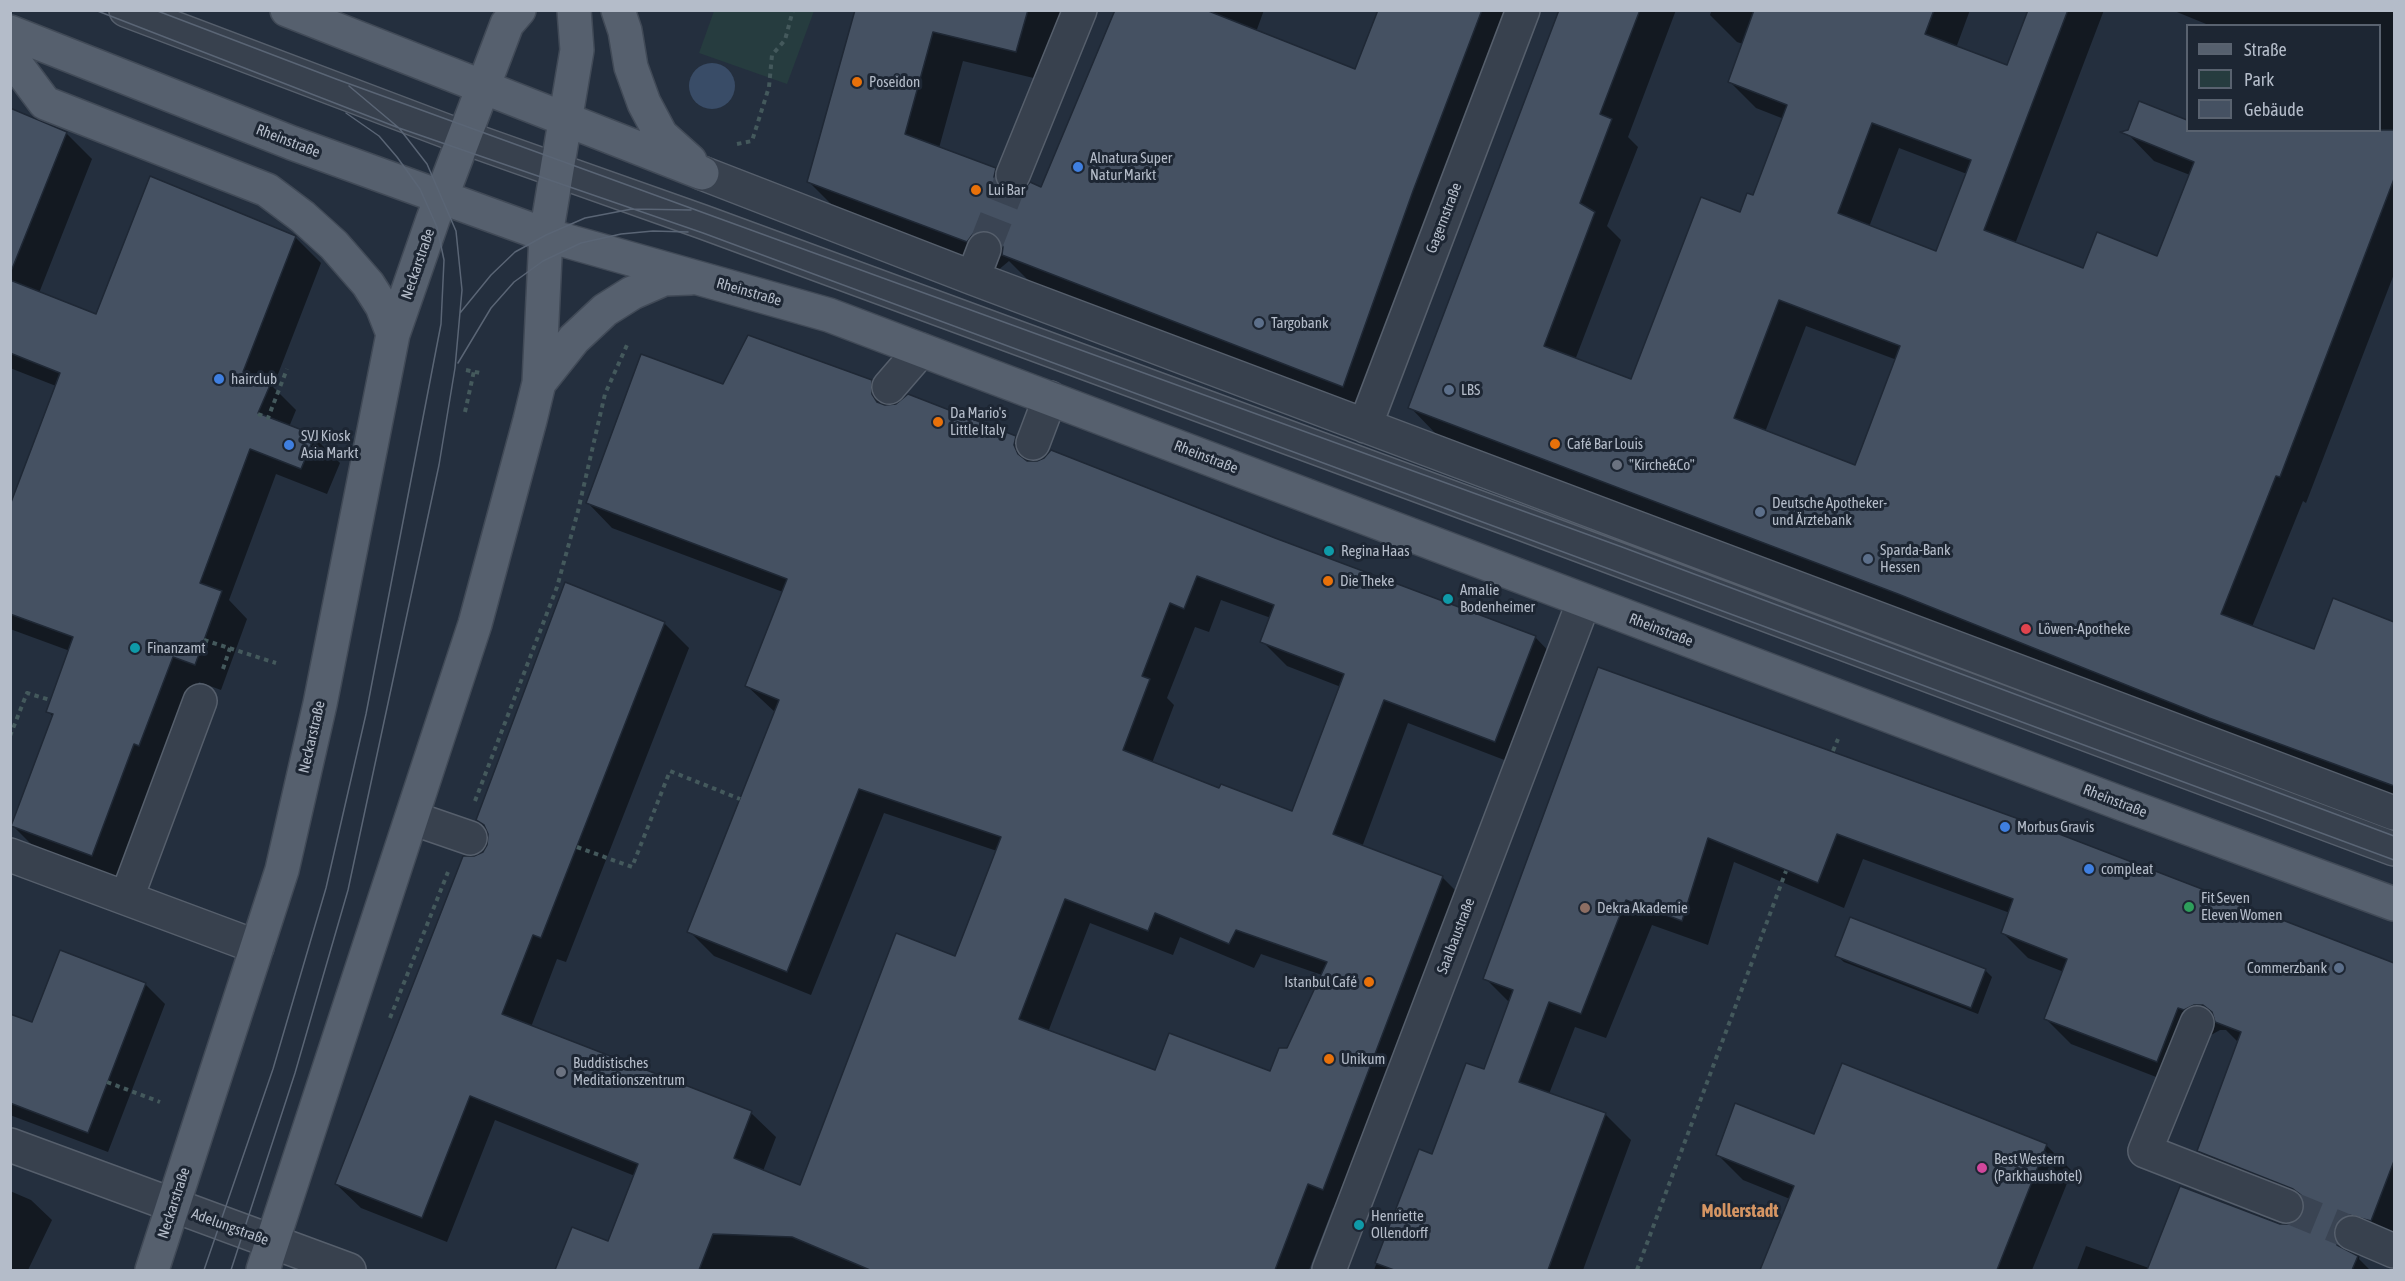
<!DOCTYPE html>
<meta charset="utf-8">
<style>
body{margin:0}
#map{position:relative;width:2405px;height:1281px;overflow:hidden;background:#242f3e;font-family:"Asap Condensed",sans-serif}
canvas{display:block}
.frame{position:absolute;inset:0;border:12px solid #b4bcc9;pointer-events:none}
.legend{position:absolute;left:2186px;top:24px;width:195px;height:108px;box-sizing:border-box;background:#1d2633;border:2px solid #59626f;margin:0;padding:8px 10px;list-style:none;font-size:18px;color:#b4bcc9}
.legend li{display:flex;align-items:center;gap:12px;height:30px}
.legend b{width:30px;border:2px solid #59626f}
</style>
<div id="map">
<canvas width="2405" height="1281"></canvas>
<div class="frame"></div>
<ul class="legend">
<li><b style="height:8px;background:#56606e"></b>Straße</li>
<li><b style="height:16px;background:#263c3f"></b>Park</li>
<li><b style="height:16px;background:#455162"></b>Gebäude</li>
</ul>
</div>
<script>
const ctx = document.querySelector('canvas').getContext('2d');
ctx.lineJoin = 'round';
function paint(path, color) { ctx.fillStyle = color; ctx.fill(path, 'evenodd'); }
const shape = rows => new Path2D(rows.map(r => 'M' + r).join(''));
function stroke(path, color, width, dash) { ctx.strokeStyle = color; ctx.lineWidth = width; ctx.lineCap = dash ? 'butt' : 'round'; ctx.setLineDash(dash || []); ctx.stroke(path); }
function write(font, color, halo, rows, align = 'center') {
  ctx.font = font + ' "Asap Condensed",sans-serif'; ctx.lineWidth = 6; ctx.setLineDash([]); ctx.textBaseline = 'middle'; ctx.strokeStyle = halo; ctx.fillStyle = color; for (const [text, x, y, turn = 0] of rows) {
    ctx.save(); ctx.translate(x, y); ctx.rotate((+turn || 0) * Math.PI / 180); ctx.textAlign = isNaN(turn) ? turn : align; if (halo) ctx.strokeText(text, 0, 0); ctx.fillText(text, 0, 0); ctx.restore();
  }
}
paint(shape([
 [714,11,814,11,787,84,699,53]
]), '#263c3f');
paint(shape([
 '689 86a23 23 0 1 1 46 0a23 23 0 1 1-46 0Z'
]), '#394c67');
paint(shape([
 [857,10,1065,10,1046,81,963,61,939,148,992,167,1021,197,1036,203,1117,10,1264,10,1256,32,1356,71,1379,10,1522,10,1373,416,1033,285,1009,261,997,271,839,212,809,182],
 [1561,10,1676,10,1628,137,1638,147,1607,226,1621,240,1575,360,1632,381,1740,214,1754,197,1784,119,1756,108,1730,82,1743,44,1737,42,1710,15,1712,10,1970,10,1956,48,2008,67,2029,10,2104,10,2015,244,2084,270,2158,258,2190,175,2154,161,2128,134,2140,103,2188,121,2188,130,2380,130,2380,26,2211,26,2172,10,2394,10,2394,274,2306,503,2303,501,2252,627,2315,651,2334,600,2394,624,2394,802,1436,434,1410,407],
 [1899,148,1967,174,1937,253,1869,227],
 [1806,326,1897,360,1856,467,1765,432],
 [10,110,66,133,92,159,39,293,97,316,295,237,321,263,273,387,296,410,289,427,314,437,340,463,327,494,276,474,229,600,247,619,221,690,199,682,165,771,118,881,39,852,13,826,53,717,48,711,70,651,10,629,10,509,56,386,10,368],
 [871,381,896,406,1015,437,1039,462,1275,540,1535,637,1559,662,1520,766,1408,723,1362,847,1442,877,1467,902,1348,1214,1333,1208,1309,1270,557,1270,573,1229,609,1243,635,1176,495,1120,447,1242,361,1208,336,1184,474,858,484,853,489,845,488,830,478,820,664,623,689,648,566,962,557,959,531,1027,751,1113,776,1137,763,1171,800,1187,956,958,997,851,884,813,811,995,714,956,689,931,776,713,747,686,783,592,612,528,588,503,724,386],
 [1221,600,1271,618,1262,641,1287,666,1341,687,1293,813,1220,790,1152,763,1174,705,1167,698,1195,627,1209,632],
 [1090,923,1173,955,1180,937,1254,968,1261,954,1322,975,1288,1049,1271,1073,1156,1072,1048,1032],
 [1599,669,2040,829,2394,964,2394,1245,2360,1252,2359,1259,2370,1270,2077,1270,2086,1246,2149,1268,2279,1225,2290,1226,2298,1222,2305,1214,2305,1208,2224,1176,2199,1151,2239,1043,2226,1030,2220,1030,2211,1035,2204,1032,2182,1087,2071,1044,2045,1018,2064,972,2028,958,2002,932,2010,913,1863,859,1844,908,1734,862,1708,945,1652,925,1606,1038,1575,1027,1549,1094,1606,1115,1631,1140,1583,1270,1374,1270,1420,1151,1433,1156,1485,1071,1510,1003,1485,978],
 [1837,956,1985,970,1992,977,1978,1014,1844,962],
 [145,984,165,1004,108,1152,10,1115,10,1016,33,1024],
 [1815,1136,2046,1145,2072,1171,2032,1270,1762,1270,1790,1199,1743,1180,1717,1154],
 [10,1191,31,1200,52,1220,28,1270,10,1270]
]), '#0007');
const building = shape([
 [855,10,1028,10,1016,52,933,32,905,134,996,168,994,177,998,186,1005,192,1015,194,1024,190,1030,182,1041,187,1115,10,1206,10,1355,69,1378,10,1482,10,1413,191,1343,387,1002,255,1003,247,999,238,990,231,980,231,973,234,967,242,807,182,855,10],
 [1559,10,1640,10,1600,114,1612,119,1580,203,1595,212,1544,346,1631,379,1701,197,1740,212,1747,193,1753,195,1787,105,1728,82,1754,10,1934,10,1925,34,2007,65,2028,10,2068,10,1984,230,2083,268,2097,232,2157,256,2194,162,2120,132,2128,130,2139,101,2187,120,2187,130,2394,130,2394,179,2280,477,2276,476,2221,614,2314,649,2333,598,2394,622,2394,786,2209,718,1898,594,1408,408,1559,10],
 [1872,123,1971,160,1936,251,1838,213,1872,123],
 [1779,300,1900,346,1855,465,1734,418,1779,300],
 [10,108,67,132,12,269,10,269,10,108],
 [150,176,296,236,243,372,271,383,258,413,315,435,301,469,250,449,200,583,222,591,195,665,173,657,139,746,134,744,92,856,11,826,53,714,46,712,73,637,10,614,10,505,60,373,10,353,10,280,96,314,150,176],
 [748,335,872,380,872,394,877,402,885,405,896,404,908,394,1016,436,1014,445,1018,454,1027,461,1037,461,1044,458,1051,450,1275,538,1536,636,1495,742,1384,700,1333,834,1443,876,1323,1190,1308,1184,1275,1270,870,1270,792,1237,713,1234,699,1270,555,1270,572,1227,608,1241,638,1164,470,1096,422,1218,335,1184,463,856,474,856,483,852,487,845,488,834,484,825,476,820,565,582,665,622,541,938,533,935,502,1014,752,1111,734,1158,800,1185,896,933,955,956,1001,837,859,789,787,972,687,932,779,700,745,686,787,579,586,503,641,354,723,384,748,335],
 [1197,576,1274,605,1260,642,1344,674,1292,811,1221,784,1219,788,1123,750,1150,679,1142,676,1170,603,1184,609,1197,576],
 [1065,899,1148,931,1155,913,1229,944,1236,930,1327,962,1287,1048,1279,1048,1270,1071,1169,1033,1155,1070,1019,1019,1065,899],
 [1598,667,2041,827,2394,963,2394,1161,2371,1221,2349,1215,2340,1218,2335,1226,2334,1236,2337,1245,2358,1256,2352,1270,2147,1270,2180,1186,2280,1224,2289,1224,2297,1221,2303,1213,2304,1203,2301,1195,2293,1189,2197,1151,2241,1032,2215,1022,2212,1012,2203,1005,2194,1005,2184,1010,2178,1008,2157,1062,2044,1019,2067,959,2001,933,2013,899,1837,834,1818,883,1708,838,1682,921,1626,900,1581,1014,1549,1002,1519,1082,1606,1113,1548,1270,1394,1270,1375,1263,1419,1149,1432,1154,1466,1063,1484,1069,1513,990,1483,979,1598,667],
 [1850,917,1986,969,1971,1008,1835,956,1850,917],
 [60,950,146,983,88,1133,10,1103,10,1014,32,1022,60,950],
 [1842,1063,2047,1144,1997,1270,1760,1270,1794,1186,1716,1155,1735,1103,1814,1134,1842,1063]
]);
paint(building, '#455162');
stroke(building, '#1f2835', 1.5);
stroke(shape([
 [984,249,1013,175],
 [2286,1206,2352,1233]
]), '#3a4453', 33, [33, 16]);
const minor = shape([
 [126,10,446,131,703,222,1526,525,2394,849],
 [702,173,973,278,2394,813],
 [1013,175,1080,10],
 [973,278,984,249],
 [889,387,921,350],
 [1365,426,1523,10],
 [1033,443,1050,398],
 [412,818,470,838],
 [10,855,257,947],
 [127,897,200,701],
 [2197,1023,2145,1151,2286,1206],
 [10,1145,349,1270],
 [2352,1233,2394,1251],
 [1329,1270,1584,601]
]);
const major = shape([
 [287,10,702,173],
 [618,10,625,31,631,67,644,103,661,135,690,161],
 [10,32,292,143,546,235,829,315,2120,803,2394,904],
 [10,56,45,103,267,190,303,217,334,245,368,284,382,306,393,334],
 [539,383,574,339,605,310,632,293,664,279,691,278],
 [152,1270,282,870,320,704,393,334,433,219,507,24,519,10],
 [263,1270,475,624,530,420,539,383,546,235,577,50,574,10]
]);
stroke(minor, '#565f6c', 36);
stroke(major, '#414a57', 36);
stroke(shape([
 [737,144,752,141,769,87,772,55,785,40,793,10],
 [466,370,480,373],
 [465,412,474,371],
 [258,414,268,418,287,369],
 [204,640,276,663],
 [223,669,230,648],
 [10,736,27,693,50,700],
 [1833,751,1838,739],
 [475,801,557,587,578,511,605,394,627,345],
 [577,847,632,867,670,771,740,799],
 [390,1018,448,872],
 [107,1082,160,1102],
 [1637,1270,1786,871]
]), '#44595c', 4, [4.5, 4.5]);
stroke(minor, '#38414e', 33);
stroke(major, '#56606e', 33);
stroke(shape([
 [95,10,399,128,703,233,2394,860],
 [155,10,336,79,1622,547,2394,836],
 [460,313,491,275,515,252,546,235,585,218,632,209,691,210],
 [458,363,491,308,514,282,543,261,581,243,621,234,653,231,688,232],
 [204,1270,273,1069,326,888,366,714,441,324,444,260,437,227,420,189,397,157,379,136,346,113],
 [231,1270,295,1073,348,890,439,465,455,368,462,290,456,231,427,164,399,128,349,86]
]), '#5a6575', 1.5);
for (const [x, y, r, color] of [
 [857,82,6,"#e8710a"],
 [1078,167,6,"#3f7fe0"],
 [976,190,6,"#e8710a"],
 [1259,323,6,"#5c6f8a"],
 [219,379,6,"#3f7fe0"],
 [1449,390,6,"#5c6f8a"],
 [938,422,6,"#e8710a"],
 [1555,444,6,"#e8710a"],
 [289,445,6,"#3f7fe0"],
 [1617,465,6,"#6b7280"],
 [1760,512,6,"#5c6f8a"],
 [1329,551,6,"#0f9aa8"],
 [1868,559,6,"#5c6f8a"],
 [1328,581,6,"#e8710a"],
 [1448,599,6,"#0f9aa8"],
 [2026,629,6,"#e0444e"],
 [135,648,6,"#0f9aa8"],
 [2005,827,6,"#3f7fe0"],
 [2089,869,6,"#3f7fe0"],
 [2189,907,6,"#2e9e5b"],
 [1585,908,6,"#8d6e63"],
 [2339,968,6,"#5c6f8a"],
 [1369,982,6,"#e8710a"],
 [1329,1059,6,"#e8710a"],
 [561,1072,6,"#6b7280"],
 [1982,1168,6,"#d1479c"],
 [1359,1225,6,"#0f9aa8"]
]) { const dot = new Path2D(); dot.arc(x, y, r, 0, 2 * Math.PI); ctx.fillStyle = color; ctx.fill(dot); stroke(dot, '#1d2633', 2); }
write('15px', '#b4bcc9', '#1d2633', [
 ["Poseidon",869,82],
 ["Alnatura Super",1090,158],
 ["Natur Markt",1090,175],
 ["Lui Bar",988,190],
 ["Targobank",1271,323],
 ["hairclub",231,379],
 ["LBS",1461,390],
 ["Da Mario's",950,413],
 ["Little Italy",950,430],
 ["SVJ Kiosk",301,436],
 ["Asia Markt",301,453],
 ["Café Bar Louis",1567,444],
 ["\"Kirche&Co\"",1629,465],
 ["Deutsche Apotheker-",1772,503],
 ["und Ärztebank",1772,520],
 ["Sparda-Bank",1880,550],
 ["Hessen",1880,567],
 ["Regina Haas",1341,551],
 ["Die Theke",1340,581],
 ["Amalie",1460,590],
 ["Bodenheimer",1460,607],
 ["Löwen-Apotheke",2038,629],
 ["Finanzamt",147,648],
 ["Morbus Gravis",2017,827],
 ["compleat",2101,869],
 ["Fit Seven",2201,898],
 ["Eleven Women",2201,915],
 ["Dekra Akademie",1597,908],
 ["Commerzbank",2327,968,"right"],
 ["Istanbul Café",1357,982,"right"],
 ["Unikum",1341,1059],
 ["Buddistisches",573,1063],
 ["Meditationszentrum",573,1080],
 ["Best Western",1994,1159],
 ["(Parkhaushotel)",1994,1176],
 ["Henriette",1371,1216],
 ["Ollendorff",1371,1233]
], 'left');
write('15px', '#b4bcc9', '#1d2633', [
 ["Rheinstraße",288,141,21],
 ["Gagernstraße",1444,218,-69],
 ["Neckarstraße",418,264,-71],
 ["Rheinstraße",749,292,16],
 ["Rheinstraße",1206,457,21],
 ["Rheinstraße",1661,630,21],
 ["Neckarstraße",312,737,-77],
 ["Rheinstraße",2115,801,21],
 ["Saalbaustraße",1456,936,-69],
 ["Neckarstraße",174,1203,-72],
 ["Adelungstraße",230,1227,20]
]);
write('bold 18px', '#d59563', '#1d2633', [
 ["Mollerstadt",1740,1211]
]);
</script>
